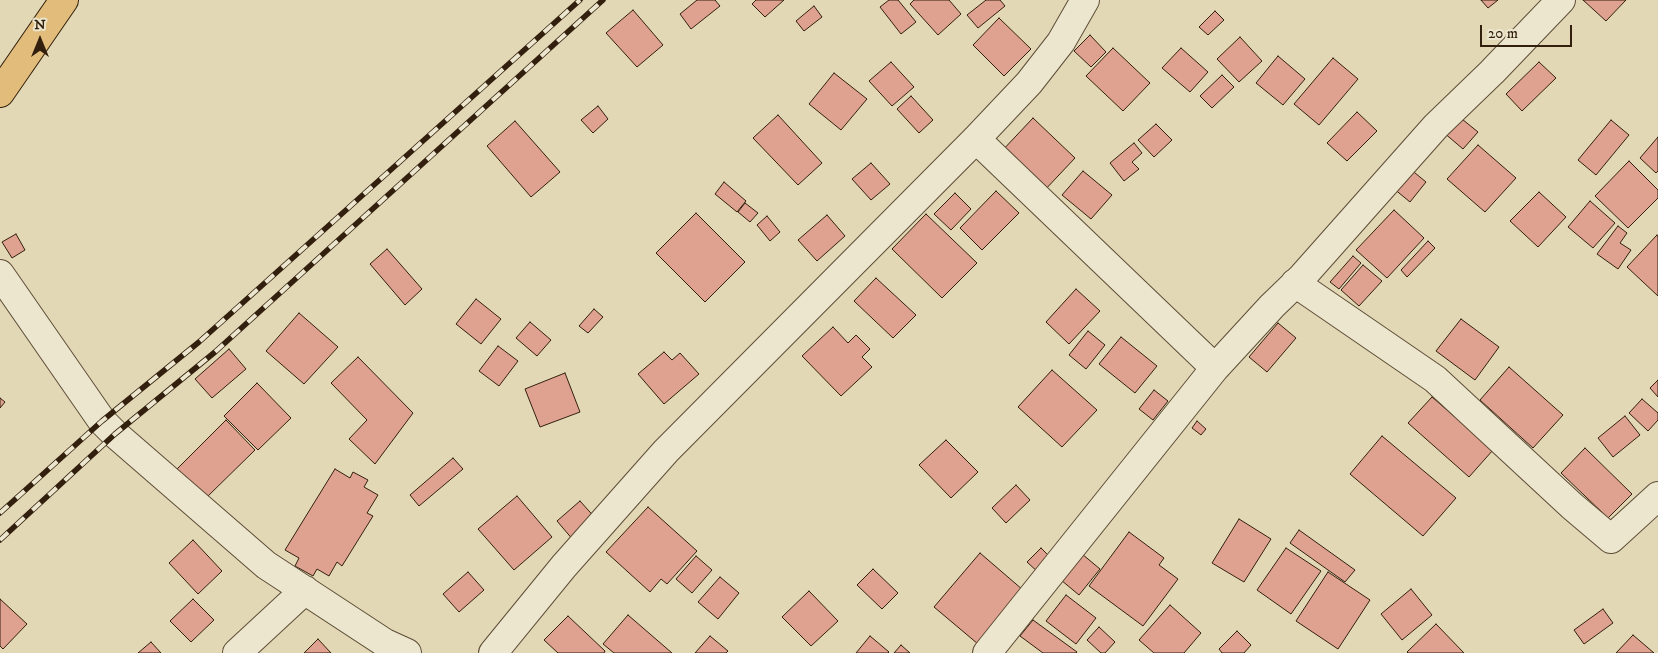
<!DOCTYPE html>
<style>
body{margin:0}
#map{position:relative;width:1658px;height:653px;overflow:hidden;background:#e2d8b5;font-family:"IM FELL DW Pica",serif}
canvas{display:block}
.north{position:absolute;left:15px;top:15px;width:50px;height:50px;-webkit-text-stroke:4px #ece6cf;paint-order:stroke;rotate:0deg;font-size:14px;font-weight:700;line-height:20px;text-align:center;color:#321f0d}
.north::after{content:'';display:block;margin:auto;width:18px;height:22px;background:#321f0d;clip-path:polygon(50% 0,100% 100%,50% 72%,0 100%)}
.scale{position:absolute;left:1480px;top:25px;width:92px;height:22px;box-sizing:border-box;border:2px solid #321f0d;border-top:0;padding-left:6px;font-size:15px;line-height:18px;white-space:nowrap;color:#321f0d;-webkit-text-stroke:4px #ece6cf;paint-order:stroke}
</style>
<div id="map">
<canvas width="1658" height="653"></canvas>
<div class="north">N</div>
<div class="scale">20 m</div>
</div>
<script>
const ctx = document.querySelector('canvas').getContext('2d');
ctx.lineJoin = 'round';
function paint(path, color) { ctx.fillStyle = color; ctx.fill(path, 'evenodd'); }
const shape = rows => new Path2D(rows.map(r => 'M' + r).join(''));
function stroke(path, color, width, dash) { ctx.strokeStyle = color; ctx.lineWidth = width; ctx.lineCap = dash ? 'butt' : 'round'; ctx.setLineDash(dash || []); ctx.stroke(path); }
const building = shape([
 [697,0,715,0,720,6,691,29,680,14,697,0],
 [756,0,784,0,765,17,752,4,756,0],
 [889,0,898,0,916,22,901,34,880,7,889,0],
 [914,0,949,0,961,14,938,35,910,4,914,0],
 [986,0,1000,0,1005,6,978,28,967,15,986,0],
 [1481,0,1498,0,1488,8,1481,0],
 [1583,0,1626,0,1606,21,1583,0],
 [814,6,822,17,804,31,796,21,814,6],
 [633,10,663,45,637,67,606,33,633,10],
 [1215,11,1224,20,1208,35,1199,27,1215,11],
 [999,18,1031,49,1004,76,973,45,999,18],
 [1090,35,1106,52,1091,67,1074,51,1090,35],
 [1240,37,1262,61,1239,82,1217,59,1240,37],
 [1113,48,1150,83,1123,111,1086,76,1113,48],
 [1181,48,1208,72,1190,92,1162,68,1181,48],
 [1278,56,1305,79,1283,105,1256,83,1278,56],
 [1333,58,1358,79,1319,125,1294,104,1333,58],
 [891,62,914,87,892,106,869,81,891,62],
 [1539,62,1556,78,1522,111,1506,94,1539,62],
 [834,73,867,99,841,130,809,104,834,73],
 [1222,75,1234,87,1212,108,1200,96,1222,75],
 [911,96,933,120,919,133,897,109,911,96],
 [598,106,608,119,593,133,581,120,598,106],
 [1357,112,1377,131,1347,161,1327,143,1357,112],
 [778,115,822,163,798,185,753,138,778,115],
 [1457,115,1478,132,1463,149,1443,132,1457,115],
 [1033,118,1075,158,1042,193,1000,153,1033,118],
 [1611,120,1629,135,1596,175,1578,160,1611,120],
 [515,121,560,172,531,197,487,146,515,121],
 [1156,124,1172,140,1154,157,1138,140,1156,124],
 [1658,137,1658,171,1656,173,1640,158,1658,137],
 [1134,143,1142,153,1132,162,1139,169,1124,181,1110,163,1134,143],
 [1478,145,1516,178,1485,212,1447,179,1478,145],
 [1629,161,1658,190,1658,198,1628,228,1595,196,1629,161],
 [871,163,890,184,871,200,852,179,871,163],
 [1409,168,1426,182,1410,202,1393,188,1409,168],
 [1083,171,1112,195,1091,219,1062,195,1083,171],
 [724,182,746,201,737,212,715,194,724,182],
 [996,191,1019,213,982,250,960,228,996,191],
 [1539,192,1566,217,1538,247,1510,221,1539,192],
 [955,193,971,209,951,230,934,214,955,193],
 [1590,201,1615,223,1593,248,1568,227,1590,201],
 [745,203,758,213,750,222,738,212,745,203],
 [1394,210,1424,238,1387,278,1356,250,1394,210],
 [696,213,745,262,705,302,656,253,696,213],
 [926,214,977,263,942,298,892,249,926,214],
 [827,215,845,236,817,261,798,240,827,215],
 [767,216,780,232,770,241,757,225,767,216],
 [1618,226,1627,233,1620,243,1631,250,1618,269,1597,254,1618,226],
 [16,234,25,250,12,258,2,242,16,234],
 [1657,235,1658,237,1658,296,1627,267,1657,235],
 [1428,241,1435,248,1407,277,1401,270,1428,241],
 [387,249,422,289,405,305,370,264,387,249],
 [1353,256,1361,263,1339,289,1330,282,1353,256],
 [1363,265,1382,281,1359,306,1341,290,1363,265],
 [876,278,916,315,893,338,854,301,876,278],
 [1076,289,1100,311,1069,344,1046,322,1076,289],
 [476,299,501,319,481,344,456,324,476,299],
 [594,309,603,317,588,333,579,326,594,309],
 [299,313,338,347,304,384,266,351,299,313],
 [1461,319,1499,347,1475,380,1436,351,1461,319],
 [530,322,551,340,537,356,516,338,530,322],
 [1278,323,1296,338,1267,372,1249,357,1278,323],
 [833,327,848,343,856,335,870,349,862,357,872,367,841,396,802,356,833,327],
 [1088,331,1105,345,1086,369,1069,355,1088,331],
 [1121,337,1157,366,1135,393,1099,364,1121,337],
 [498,346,518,361,499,386,479,371,498,346],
 [229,349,246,369,212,398,195,379,229,349],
 [664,352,672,360,680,353,699,374,664,404,638,374,664,352],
 [358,357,413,413,375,464,349,439,367,420,331,383,358,357],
 [1509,367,1563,415,1533,448,1480,400,1509,367],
 [1052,370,1097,410,1062,447,1018,407,1052,370],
 [565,373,580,412,540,427,525,389,565,373],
 [1658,380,1658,397,1650,388,1658,380],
 [257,383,291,418,258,450,224,416,257,383],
 [1154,390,1168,401,1153,420,1139,409,1154,390],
 [1432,397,1493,450,1469,477,1408,423,1432,397],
 [0,398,5,402,0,408,0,398],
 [1642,399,1658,413,1658,420,1648,431,1629,413,1642,399],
 [1625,416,1640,435,1613,457,1598,438,1625,416],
 [226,420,255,450,206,498,177,469,226,420],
 [1197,421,1206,429,1201,435,1192,428,1197,421],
 [1382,436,1456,498,1423,536,1350,474,1382,436],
 [946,440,978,472,951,498,919,465,946,440],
 [1585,448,1632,494,1608,518,1561,473,1585,448],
 [453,458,463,469,419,506,410,495,453,458],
 [335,469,350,478,353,472,368,480,364,487,378,495,367,513,373,516,342,566,337,562,329,576,317,569,313,576,295,566,299,558,285,550,335,469],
 [1016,485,1030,500,1006,523,992,508,1016,485],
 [517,496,552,537,514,570,478,529,517,496],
 [580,501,598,521,574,541,557,521,580,501],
 [648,507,697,551,667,584,661,579,650,592,606,552,648,507],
 [1239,519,1271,539,1244,582,1212,563,1239,519],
 [1299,530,1355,570,1345,582,1290,543,1299,530],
 [1129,532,1164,558,1159,565,1178,579,1143,626,1089,586,1129,532],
 [193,540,222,571,198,594,169,563,193,540],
 [1041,548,1052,559,1039,573,1027,562,1041,548],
 [1286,548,1321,571,1291,614,1257,590,1286,548],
 [980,553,1023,590,978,644,934,607,980,553],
 [1082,554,1100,569,1079,595,1061,580,1082,554],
 [696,556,712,570,692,593,676,579,696,556],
 [873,569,898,593,882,609,857,585,873,569],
 [468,572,484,590,459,612,443,594,468,572],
 [1328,572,1370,600,1338,649,1296,621,1328,572],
 [720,577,739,593,718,619,698,602,720,577],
 [1411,589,1432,615,1402,640,1381,614,1411,589],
 [809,591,838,621,811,646,782,617,809,591],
 [1066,595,1096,618,1076,644,1046,621,1066,595],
 [0,599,27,624,3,649,0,646,0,599],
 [193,599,214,620,191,642,170,621,193,599],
 [1170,605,1201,633,1184,653,1154,653,1139,640,1170,605],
 [1603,609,1613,623,1584,644,1574,630,1603,609],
 [628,615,672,653,614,653,603,644,628,615],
 [568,616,605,651,604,653,558,653,544,640,568,616],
 [1033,620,1077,652,1076,653,1043,653,1020,636,1033,620],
 [1436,624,1464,653,1408,653,1407,652,1436,624],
 [1099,627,1115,642,1105,653,1101,653,1087,640,1099,627],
 [1237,631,1251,645,1244,653,1222,653,1219,649,1237,631],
 [1633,635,1654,653,1616,653,1633,635],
 [710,636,728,651,726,653,695,653,710,636],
 [870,636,889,652,888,653,856,653,870,636],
 [318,639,331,653,304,653,318,639],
 [151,642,161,653,138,653,151,642],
 [901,645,910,653,894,653,901,645]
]);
paint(building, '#e0a290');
stroke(building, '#321f0d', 1);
const street = shape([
 [976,139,1215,368],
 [0,274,102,421,115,434,266,565,385,643,407,653],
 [1295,283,1435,379,1572,506,1611,539,1658,496],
 [237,653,305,590],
 [493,653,564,566,666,451,976,139,1029,83,1061,42,1085,0],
 [987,653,1215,368,1272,306,1302,277,1436,126,1492,72,1561,0]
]);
const primary = shape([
 [0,93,64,0]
]);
stroke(street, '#5e4d37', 30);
stroke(primary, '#321f0d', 30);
stroke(street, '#ece6cf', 28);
stroke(primary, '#e1bc7a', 28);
const rail = shape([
 [0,513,102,421,199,342,580,0],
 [0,540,115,434,215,352,603,0]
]);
stroke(rail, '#321f0d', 5.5);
stroke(rail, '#ece6cf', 4, [11]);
</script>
